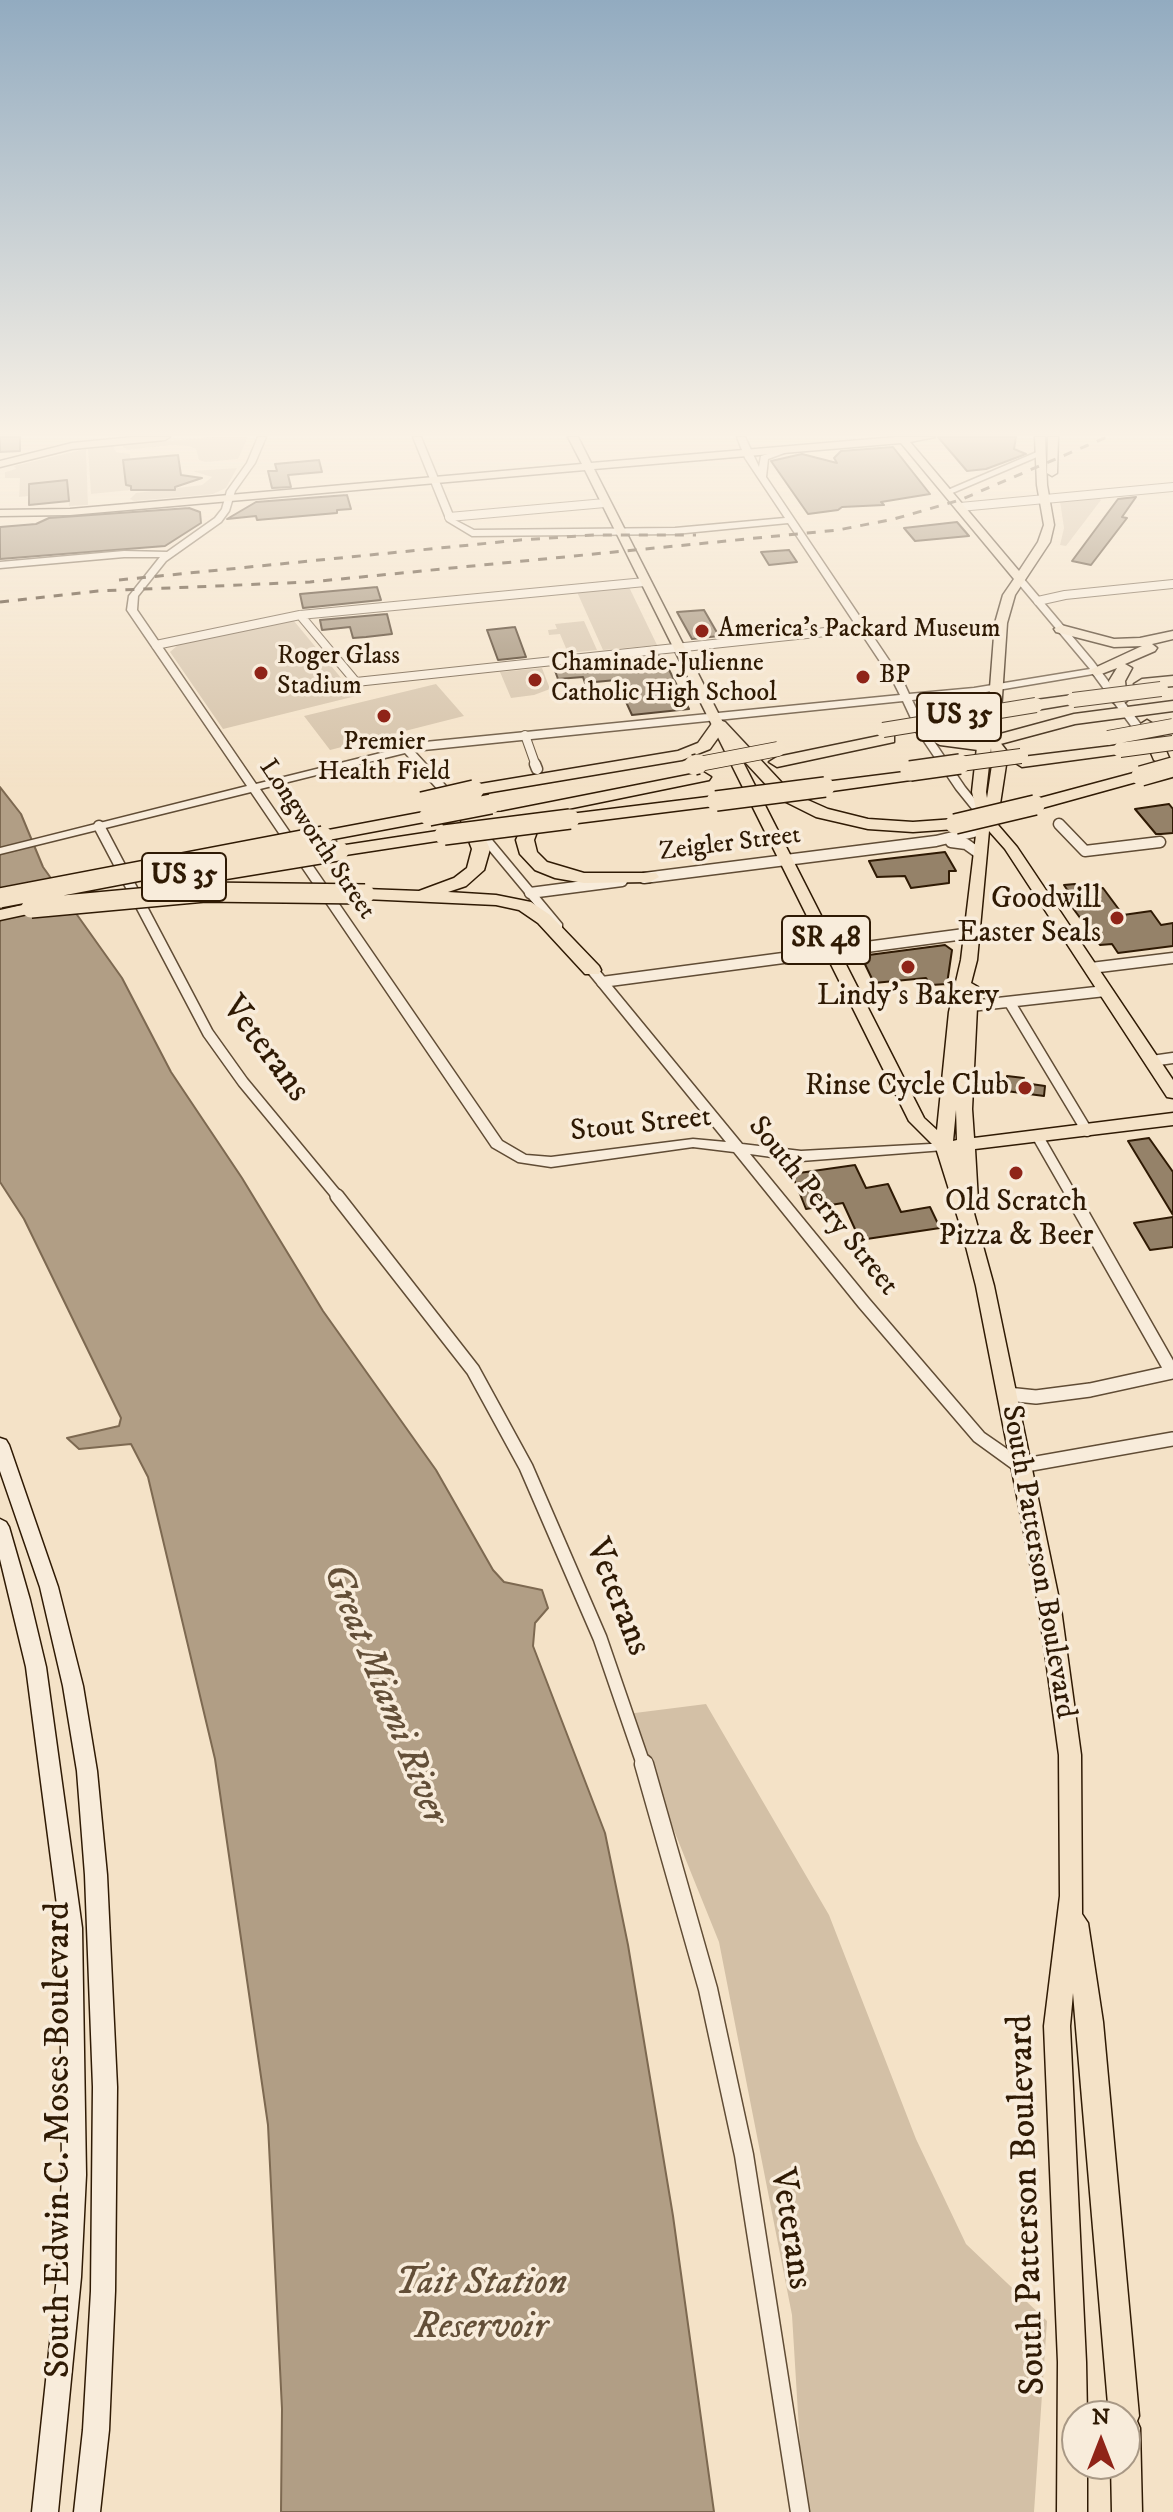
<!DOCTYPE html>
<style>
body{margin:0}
#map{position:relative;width:1173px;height:2512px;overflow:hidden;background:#f4e2c7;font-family:"IM FELL DW Pica",serif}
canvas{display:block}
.north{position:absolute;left:1061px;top:2400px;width:80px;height:80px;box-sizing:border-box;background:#f8ecdb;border:2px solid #a89885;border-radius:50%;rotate:0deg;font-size:22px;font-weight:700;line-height:32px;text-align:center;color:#2f1a04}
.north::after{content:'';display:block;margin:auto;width:28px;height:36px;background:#8f2418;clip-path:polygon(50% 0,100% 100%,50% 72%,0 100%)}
</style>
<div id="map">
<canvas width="1173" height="2512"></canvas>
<div class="north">N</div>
</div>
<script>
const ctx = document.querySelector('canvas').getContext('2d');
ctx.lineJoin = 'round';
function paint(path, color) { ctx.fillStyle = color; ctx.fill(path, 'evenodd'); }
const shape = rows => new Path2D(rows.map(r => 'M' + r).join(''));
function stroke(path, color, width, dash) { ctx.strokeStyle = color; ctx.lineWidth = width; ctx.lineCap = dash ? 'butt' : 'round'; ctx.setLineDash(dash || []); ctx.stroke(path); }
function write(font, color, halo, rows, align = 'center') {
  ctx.font = font + ' "IM FELL DW Pica",serif'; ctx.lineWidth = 7; ctx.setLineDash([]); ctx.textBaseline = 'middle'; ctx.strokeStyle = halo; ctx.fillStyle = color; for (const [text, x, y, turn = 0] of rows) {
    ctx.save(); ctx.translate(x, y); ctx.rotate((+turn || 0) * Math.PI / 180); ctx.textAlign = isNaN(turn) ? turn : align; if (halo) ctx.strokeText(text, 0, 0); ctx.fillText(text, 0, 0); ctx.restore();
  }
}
paint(shape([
 [214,437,248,437,238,459,206,462,199,460,196,449,188,446,172,445,127,450,121,445],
 [113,446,116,452,130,454,130,459,123,460,130,470,131,490,91,494,88,449],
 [86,449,88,505,69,506,67,481,29,484,29,496,19,497,20,478,5,478,5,472,16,469,14,466],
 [237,468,226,488,213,494,134,501,130,499,136,493,202,485,212,477,192,471],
 [1098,497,1101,500,1066,546,1060,545,1064,528,1060,501],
 [629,587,657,645,603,650,577,592],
 [289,620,294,621,356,696,223,729,170,652,179,644],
 [584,621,597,650,568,653,560,634,549,635,548,630,557,629,555,624],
 [542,668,550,689,534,695,511,698,500,672],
 [436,684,464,716,330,750,304,716],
 [706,1704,829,1915,916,2139,966,2244,1047,2321,1034,2512,804,2512,792,2315,719,1942,627,1714]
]), '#d3c0a6');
const water = shape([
 [0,787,21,814,43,867,122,978,171,1072,242,1178,323,1311,436,1470,493,1570,504,1582,542,1590,548,1608,535,1623,533,1646,605,1833,628,1945,673,2216,714,2512,281,2512,282,2409,268,2125,215,1759,148,1477,131,1444,79,1449,67,1438,119,1426,121,1418,24,1219,0,1182,0,787]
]);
paint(water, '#b19e85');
stroke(water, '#7d6951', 2);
const building = shape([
 [0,437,20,437,20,451,0,452,0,437],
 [938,437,1016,437,1014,449,1026,454,986,469,967,471,938,437],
 [893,447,930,494,881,502,884,505,842,507,838,510,808,514,771,461,802,454,837,463,834,458,841,451,893,447],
 [178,455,181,475,202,478,175,487,175,490,131,490,131,486,126,485,123,460,178,455],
 [319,460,322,472,288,475,291,487,272,488,268,471,277,471,275,464,319,460],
 [67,480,69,501,29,505,29,484,67,480],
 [347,495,351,509,337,510,337,513,257,520,256,516,227,519,256,502,347,495],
 [1136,497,1122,517,1127,518,1091,565,1072,561,1118,499,1136,497],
 [189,508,200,512,201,523,165,546,0,559,0,527,36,524,49,518,189,508],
 [957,522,969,536,915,541,904,528,957,522],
 [789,550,797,562,769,565,761,552,789,550],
 [377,587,381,600,303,608,300,594,377,587],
 [704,610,719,636,692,639,677,612,704,610],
 [387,614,392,634,366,637,353,638,350,627,322,630,320,620,387,614],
 [515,627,526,657,498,660,487,630,515,627],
 [662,656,689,709,632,715,616,680,585,683,583,677,558,679,554,668,662,656],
 [1169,804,1173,809,1173,833,1161,834,1156,834,1135,809,1169,804],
 [945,852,956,871,949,871,949,883,911,888,905,876,877,877,869,861,945,852],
 [1075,884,1080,890,1103,888,1123,915,1151,911,1161,925,1173,923,1173,946,1118,953,1112,944,1100,945,1061,892,1068,891,1064,885,1075,884],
 [945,945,952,950,947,984,931,985,926,978,874,983,861,956,945,945],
 [1007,1076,1024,1078,1024,1083,1045,1086,1044,1096,1006,1091,1007,1076],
 [1149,1138,1173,1172,1173,1215,1128,1141,1149,1138],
 [855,1165,866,1188,888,1184,901,1212,930,1207,940,1228,860,1240,843,1203,806,1209,792,1174,855,1165],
 [1173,1217,1173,1247,1150,1250,1134,1223,1173,1217]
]);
paint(building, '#958269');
stroke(building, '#2f1a04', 2);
const minorFar3 = shape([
 [960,507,1173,487],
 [449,517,605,503],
 [1038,601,1065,595,1173,584],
 [300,615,356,682,863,628],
 [156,645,300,615,645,582],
 [525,735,536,766]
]);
const minorFar2 = shape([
 [535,764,537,769],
 [1059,824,1085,851,1160,842],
 [99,826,208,1033,243,1082,339,1198],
 [951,842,966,844,980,854],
 [644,878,936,841,982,830],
 [530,893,622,881],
 [1091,968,1173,958],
 [602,982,972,933],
 [1010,1003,1087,1131],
 [971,1006,1105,991],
 [1152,1061,1173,1058],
 [1038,1137,1073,1198]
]);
const minorFar1 = shape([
 [337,1196,473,1370,526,1467,600,1638,644,1766],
 [1007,1394,1036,1397,1090,1390,1172,1372,1072,1196],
 [1020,1466,1173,1439]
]);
const minor = shape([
 [644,1764,708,1989,744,2155,800,2512]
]);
const tertiary = shape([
 [258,437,266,437,255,463,235,491,229,511,221,522,166,561,138,596,137,610,256,784,425,742,900,695,893,681,788,523,675,534,472,536,447,521,413,437,421,437,455,520,474,530,675,528,785,518,745,458,737,437,745,437,759,467,761,456,787,448,787,452,768,459,766,477,903,681,909,694,974,688,1090,669,1017,582,1016,580,1020,577,1023,578,1093,661,1151,738,1151,742,1143,742,1093,674,974,694,912,700,927,731,965,787,990,818,985,821,981,820,956,789,917,731,903,701,414,751,457,798,457,802,453,803,449,802,405,753,260,789,502,1141,526,1155,551,1157,693,1139,726,1142,581,964,579,961,585,957,589,958,742,1144,801,1151,949,1143,951,1146,949,1149,944,1150,801,1161,750,1154,869,1299,984,1433,1026,1462,1028,1466,1026,1470,1020,1472,1014,1470,974,1441,859,1307,734,1152,693,1147,551,1167,518,1162,492,1147,251,792,0,854,0,848,247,786,127,610,129,596,160,557,124,557,0,568,0,562,124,551,167,552,215,518,222,509,227,491,247,463,258,437],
 [1037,452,1044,454,950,494,943,492,1037,452],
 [474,822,478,823,562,924,562,928,554,928,470,827,470,823,474,822]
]);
const secondary = shape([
 [0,1438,6,1440,9,1445,58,1587,83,1686,97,1771,107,1875,117,2087,115,2291,109,2430,100,2512,74,2512,83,2430,91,2291,93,2087,85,1875,77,1771,63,1686,40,1587,0,1471,0,1438],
 [0,1519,6,1522,9,1527,30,1600,46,1667,82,1928,86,2175,81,2277,58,2512,32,2512,57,2277,62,2175,60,1928,26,1667,0,1559,0,1519]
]);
const primary = shape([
 [133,437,170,437,165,440,72,449,0,467,0,461,72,443,133,437],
 [568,437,578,437,591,463,896,437,935,437,910,442,1019,571,1038,542,1044,525,1037,485,1035,437,1045,437,1047,485,1054,525,1050,542,1015,595,1007,623,999,741,1006,750,1006,765,1000,804,992,818,1017,847,1173,1080,1173,1098,1167,1097,1005,849,989,831,977,960,971,983,978,987,972,1109,974,1138,1173,1113,1173,1125,975,1149,978,1201,972,1206,994,1286,1061,1609,1081,1755,1082,1914,1088,1923,1103,2022,1139,2416,1137,2421,1140,2428,1142,2512,1112,2512,1111,2464,1125,2464,1125,2416,1109,2416,1073,1993,1070,2026,1086,2362,1087,2416,1077,2416,1077,2464,1087,2464,1087,2512,1057,2512,1058,2362,1044,2026,1060,1896,1059,1755,1039,1609,976,1286,962,1231,936,1148,909,1121,585,470,70,515,0,516,0,510,70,509,582,464,568,437],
 [901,443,1014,579,1003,595,995,623,986,740,977,747,972,792,978,818,961,960,949,1012,937,1130,924,1118,594,469,901,443],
 [991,748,992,765,987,798,986,792,991,748],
 [956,1110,957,1140,953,1141,956,1110],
 [1048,437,1058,437,1057,473,1052,476,1047,473,1048,437]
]);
const motorway = shape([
 [1061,625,1114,639,1140,638,1173,631,1173,639,1152,644,1157,648,1155,651,1125,664,1132,668,1125,681,1127,701,1119,706,1111,701,1109,681,1117,668,1096,676,1088,671,1142,646,1114,647,1056,632,1054,629,1061,625],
 [1173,676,1173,686,1142,689,1134,684,1142,679,1173,676],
 [1073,695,1078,697,1078,703,1036,710,1028,705,1036,700,1073,695],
 [1173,701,1173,711,1075,724,978,750,940,745,914,731,922,726,949,738,978,740,1074,714,1173,701],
 [719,720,725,722,784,785,786,788,784,791,772,791,720,735,710,749,682,760,474,795,466,790,474,785,678,751,698,743,713,722,719,720],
 [1147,720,1155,725,1170,760,1168,763,1162,765,1154,760,1139,725,1147,720],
 [888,734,894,736,894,742,777,767,769,762,777,757,888,734],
 [1120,745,1126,747,1126,753,1022,767,1014,762,1022,757,1120,745],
 [912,771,918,773,918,779,825,792,817,787,825,782,912,771],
 [1141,771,1149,776,1147,779,1035,810,1027,805,1029,801,1141,771],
 [703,772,711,777,709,780,553,812,538,829,534,840,537,852,547,862,584,873,656,873,659,877,650,882,584,883,555,878,535,870,520,854,516,840,522,827,532,816,478,823,490,849,484,870,466,886,448,892,496,895,531,902,550,915,599,966,601,970,599,974,585,974,538,923,519,910,496,905,365,899,356,894,365,889,419,891,454,878,467,868,472,849,460,818,462,814,501,812,703,772],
 [792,793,828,809,868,819,913,822,955,819,963,824,955,829,913,832,868,829,816,817,786,802,784,798,792,793],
 [716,796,724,801,722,805,570,824,562,819,570,814,716,796],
 [429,811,437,816,435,820,323,841,314,836,323,831,429,811],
 [444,830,450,831,453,835,450,839,339,856,330,851,339,846,444,830],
 [31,903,37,904,40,908,37,912,0,920,0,910,31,903]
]);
stroke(minorFar3, '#604c35', 10);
stroke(minorFar2, '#604c35', 13);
stroke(minorFar1, '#604c35', 16);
stroke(minor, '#604c35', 21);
stroke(tertiary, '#604c35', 3);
stroke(secondary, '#2f1a04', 3);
stroke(primary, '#2f1a04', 3);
stroke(motorway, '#2f1a04', 3);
stroke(minorFar3, '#f8ecdb', 8);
stroke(minorFar2, '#f8ecdb', 10);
stroke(minorFar1, '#f8ecdb', 13);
stroke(minor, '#f8ecdb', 18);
paint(tertiary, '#f8ecdb');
paint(secondary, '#f8ecdb');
paint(primary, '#f4e2c7');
paint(motorway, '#f4e2c7');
stroke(shape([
 [119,580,520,540,593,535,696,535],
 [0,602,98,591,310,582,838,530,894,519,960,500,1107,437]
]), '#2f1a04', 3, [9, 9]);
const motorwayBridgeFar1 = shape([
 [1073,700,1161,689],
 [883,730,1036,705],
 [1108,738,1173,726],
 [1120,750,1173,743],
 [694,765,778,749],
 [945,766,1021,756]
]);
const motorwayBridge = shape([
 [694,765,698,764],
 [910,771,960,764],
 [1141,776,1173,767],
 [716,801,825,787],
 [422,802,474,790],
 [429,816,491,804],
 [955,824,1035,805],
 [444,835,570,819],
 [181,877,339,851],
 [0,898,323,836],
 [31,908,205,892,365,894]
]);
stroke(motorwayBridgeFar1, '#2f1a04', 16, []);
stroke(motorwayBridge, '#2f1a04', 22, []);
stroke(motorwayBridgeFar1, '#f4e2c7', 14);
stroke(motorwayBridge, '#f4e2c7', 19);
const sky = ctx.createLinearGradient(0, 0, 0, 789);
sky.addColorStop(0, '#92abc0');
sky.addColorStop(0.55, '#faf2e6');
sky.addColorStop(1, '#faf2e600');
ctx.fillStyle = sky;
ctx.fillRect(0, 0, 1173, 789);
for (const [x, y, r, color] of [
 [702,631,8,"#8f2418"],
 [261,673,8,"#8f2418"],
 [863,677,8,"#8f2418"],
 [535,680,8,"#8f2418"],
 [384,716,8,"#8f2418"],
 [1117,918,8,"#8f2418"],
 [908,967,8,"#8f2418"],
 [1025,1088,8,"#8f2418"],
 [1016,1173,8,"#8f2418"]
]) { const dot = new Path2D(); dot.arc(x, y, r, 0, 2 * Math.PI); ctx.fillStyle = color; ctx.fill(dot); stroke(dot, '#f8ecdb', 3); }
write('26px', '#2f1a04', '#f8ecdb', [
 ["America's Packard Museum",718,631],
 ["Roger Glass",277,658],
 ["Stadium",277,688],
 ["Chaminade-Julienne",551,665],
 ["Catholic High School",551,695],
 ["BP",879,677],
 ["Premier",384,744,"center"],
 ["Health Field",384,774,"center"]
], 'left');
write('26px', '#2f1a04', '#f8ecdb', [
 ["Longworth Street",316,840,56],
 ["Zeigler Street",730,845,-7]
]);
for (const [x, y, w] of [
 [959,717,84],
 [184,877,84],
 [826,940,88]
]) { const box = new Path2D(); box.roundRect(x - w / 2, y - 24, w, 48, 6); ctx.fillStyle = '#f8ecdb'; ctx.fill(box); stroke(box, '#2f1a04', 2); }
write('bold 28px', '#2f1a04', null, [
 ["US 35",959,717],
 ["US 35",184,877],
 ["SR 48",826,940]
]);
write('30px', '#2f1a04', '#f8ecdb', [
 ["Goodwill",1101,901],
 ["Easter Seals",1101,935],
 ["Lindy's Bakery",908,998,"center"],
 ["Rinse Cycle Club",1009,1088],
 ["Old Scratch",1016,1204,"center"],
 ["Pizza & Beer",1016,1238,"center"]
], 'right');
write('30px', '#2f1a04', '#f8ecdb', [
 ["Stout Street",641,1126,-6],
 ["South Perry Street",822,1207,51],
 ["South Patterson Boulevard",1037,1562,80]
]);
write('36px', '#2f1a04', '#f8ecdb', [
 ["Veterans",264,1050,53],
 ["Veterans",616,1598,68],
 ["South Edwin C. Moses Boulevard",61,2140,-90],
 ["South Patterson Boulevard",1029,2205,-92],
 ["Veterans",789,2229,81]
]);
write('italic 38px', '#634f38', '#f8ecdb', [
 ["Great Miami River",383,1695,68],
 ["Tait Station",481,2285],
 ["Reservoir",481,2329]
]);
</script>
